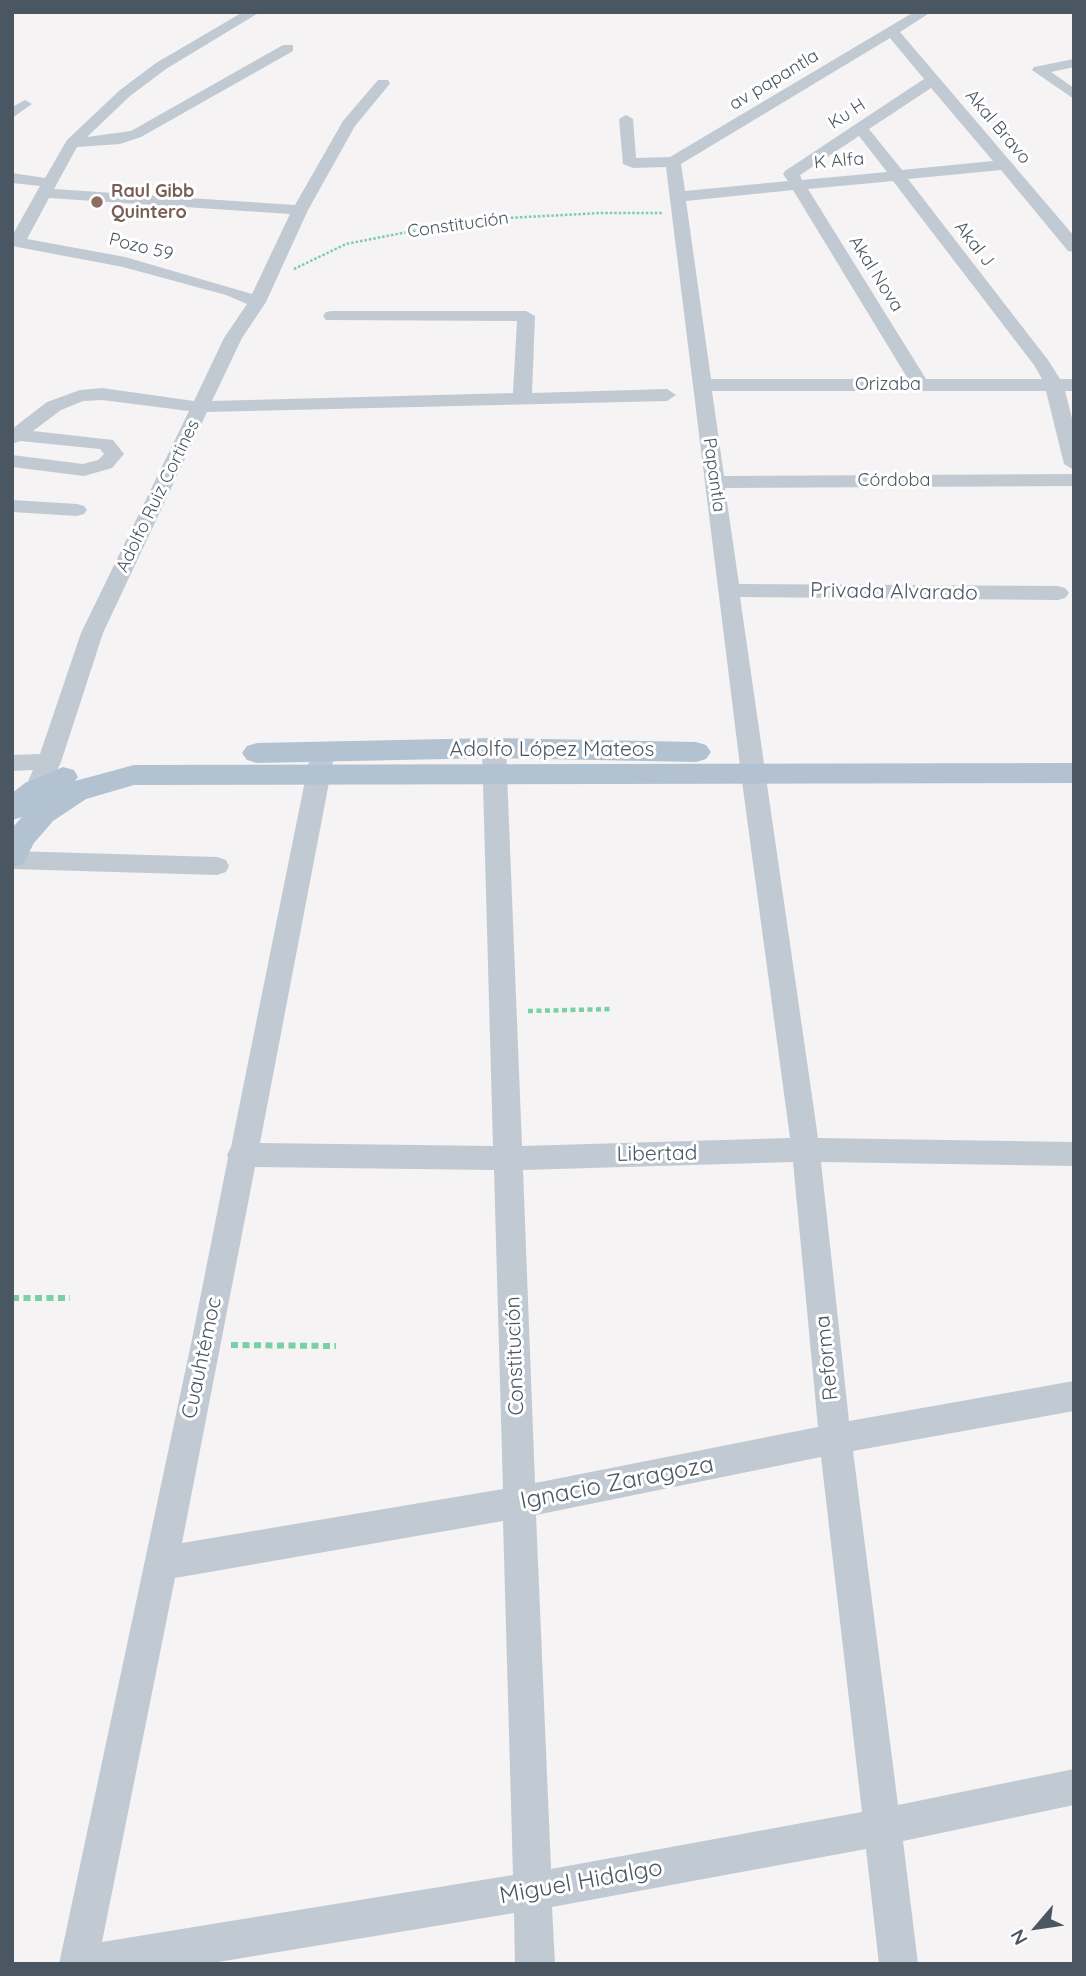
<!DOCTYPE html>
<meta charset="utf-8">
<style>
body{margin:0}
#map{position:relative;width:1086px;height:1976px;overflow:hidden;background:#f5f3f3;font-family:Quicksand,sans-serif}
canvas{display:block}
.frame{position:absolute;inset:0;border:14px solid #4a5661;pointer-events:none}
.north{position:absolute;left:1002px;top:1892px;width:70px;height:70px;-webkit-text-stroke:5px #fff;paint-order:stroke;rotate:241deg;font-size:19px;font-weight:700;line-height:28px;text-align:center;color:#4a5661}
.north::after{content:'';display:block;margin:auto;width:24px;height:32px;background:#4a5661;clip-path:polygon(50% 0,100% 100%,50% 72%,0 100%)}
</style>
<div id="map">
<canvas width="1086" height="1976"></canvas>
<div class="frame"></div>
<div class="north">N</div>
</div>
<script>
const ctx = document.querySelector('canvas').getContext('2d');
ctx.lineJoin = 'round';
const shape = rows => new Path2D(rows.map(r => 'M' + r).join(''));
function stroke(path, color, width, dash) { ctx.strokeStyle = color; ctx.lineWidth = width; ctx.lineCap = dash ? 'butt' : 'round'; ctx.setLineDash(dash || []); ctx.stroke(path); }
function paint(path, color) { ctx.fillStyle = color; ctx.fill(path, 'evenodd'); }
function write(font, color, halo, rows, align = 'center') {
  ctx.font = font + ' Quicksand,sans-serif'; ctx.lineWidth = 6; ctx.setLineDash([]); ctx.textBaseline = 'middle'; ctx.strokeStyle = halo; ctx.fillStyle = color; for (const [text, x, y, turn = 0] of rows) {
    ctx.save(); ctx.translate(x, y); ctx.rotate((+turn || 0) * Math.PI / 180); ctx.textAlign = isNaN(turn) ? turn : align; if (halo) ctx.strokeText(text, 0, 0); ctx.fillText(text, 0, 0); ctx.restore();
  }
}
stroke(shape([
 [294,269,346,244,469,220,601,213,662,213]
]), '#7ad0a6', 2.5, [2.5, 2]);
stroke(shape([
 [528,1011,612,1009]
]), '#7ad0a6', 4.5, [5, 3.5]);
stroke(shape([
 [12,1298,70,1298],
 [231,1345,336,1346]
]), '#7ad0a6', 6, [7, 4.5]);
paint(shape([
 [243,12,260,12,166,69,130,96,87,137,131,131,283,45,293,45,293,51,141,137,120,144,77,147,54,189,295,205,343,121,378,80,388,80,390,83,388,86,355,126,308,210,266,302,242,338,212,401,513,393,517,321,326,320,323,316,326,312,332,311,526,311,535,316,532,393,667,389,676,395,667,401,207,412,103,633,61,762,48,790,53,808,49,814,41,816,33,814,24,790,33,770,12,771,12,755,40,754,81,633,189,411,102,400,83,401,61,410,33,431,113,440,124,454,112,468,84,476,12,467,12,455,83,464,98,460,104,454,100,449,20,441,12,444,12,429,47,402,80,390,102,388,194,401,224,338,247,304,226,295,123,267,12,246,12,236,40,186,12,183,12,173,45,178,67,140,120,90,156,63,243,12],
 [49,198,290,214,252,294,125,257,27,239,49,198],
 [914,12,931,12,900,32,1074,236,1074,252,1068,251,1001,170,908,179,1048,360,1060,379,1074,379,1074,391,1065,391,1074,426,1074,470,1064,464,1046,391,712,391,724,476,1074,474,1074,486,725,488,739,584,1058,586,1065,588,1069,593,1065,598,1058,600,740,597,818,1138,1074,1142,1074,1166,821,1162,849,1421,1074,1381,1074,1411,853,1451,898,1805,1074,1769,1074,1805,903,1841,918,1964,879,1964,866,1849,552,1907,555,1964,515,1964,514,1913,206,1964,59,1964,191,1344,228,1158,227,1155,231,1147,311,751,315,745,323,743,331,745,335,751,260,1143,493,1146,482,748,486,742,494,740,502,742,506,748,522,1146,790,1138,741,774,666,167,633,168,623,164,619,119,626,115,633,119,636,158,670,157,914,12],
 [890,38,924,79,785,171,783,174,788,181,685,191,681,164,890,38],
 [931,88,993,161,902,170,869,129,931,88],
 [859,136,887,172,802,180,800,175,859,136],
 [893,181,1034,365,1042,379,926,379,808,189,893,181],
 [793,190,908,379,711,379,686,201,793,190],
 [793,1162,818,1427,535,1483,523,1170,793,1162],
 [255,1167,494,1170,503,1489,182,1543,255,1167],
 [821,1457,862,1812,551,1869,536,1515,821,1457],
 [503,1521,513,1875,102,1942,175,1578,503,1521],
 [1074,59,1074,67,1051,72,1074,88,1074,99,1032,70,1034,67,1074,59],
 [25,100,32,104,12,118,12,107,25,100],
 [12,500,77,504,84,506,87,510,84,514,77,516,12,512,12,500],
 [12,851,217,857,226,860,229,866,226,872,217,875,12,869,12,851]
]), '#c1cad2');
paint(shape([
 [494,738,696,742,706,745,711,752,706,759,696,762,494,758,257,763,247,760,242,753,247,746,257,743,494,738],
 [1074,763,1074,783,134,785,86,799,53,821,34,843,23,864,12,867,12,828,22,817,12,820,12,793,25,783,63,767,74,770,78,777,75,781,134,765,1074,763]
]), '#b3c2d1');
for (const [x, y, r, color] of [
 [97,202,7,"#8d6e63"]
]) { const dot = new Path2D(); dot.arc(x, y, r, 0, 2 * Math.PI); ctx.fillStyle = color; ctx.fill(dot); stroke(dot, '#fff', 2.5); }
write('18px', '#4a5661', '#fff', [
 ["av papantla",774,80,-31],
 ["Ku H",847,114,-33],
 ["Akal Bravo",998,127,50],
 ["K Alfa",839,161,-5],
 ["Constitución",458,225,-8],
 ["Akal J",974,244,52],
 ["Pozo 59",141,247,14],
 ["Akal Nova",876,274,58],
 ["Orizaba",888,385],
 ["Papantla",714,475,82],
 ["Córdoba",894,481],
 ["Adolfo Ruiz Cortines",158,496,-64]
]);
write('bold 18px', '#785e54', '#fff', [
 ["Raul Gibb",111,192],
 ["Quintero",111,213]
], 'left');
write('21px', '#4a5661', '#fff', [
 ["Privada Alvarado",894,592,1],
 ["Adolfo López Mateos",552,750],
 ["Libertad",657,1154,-1],
 ["Constitución",515,1356,-92],
 ["Cuauhtémoc",202,1358,-78],
 ["Reforma",827,1358,-96]
]);
write('24px', '#4a5661', '#fff', [
 ["Ignacio Zaragoza",617,1483,-11],
 ["Miguel Hidalgo",581,1882,-10]
]);
</script>
